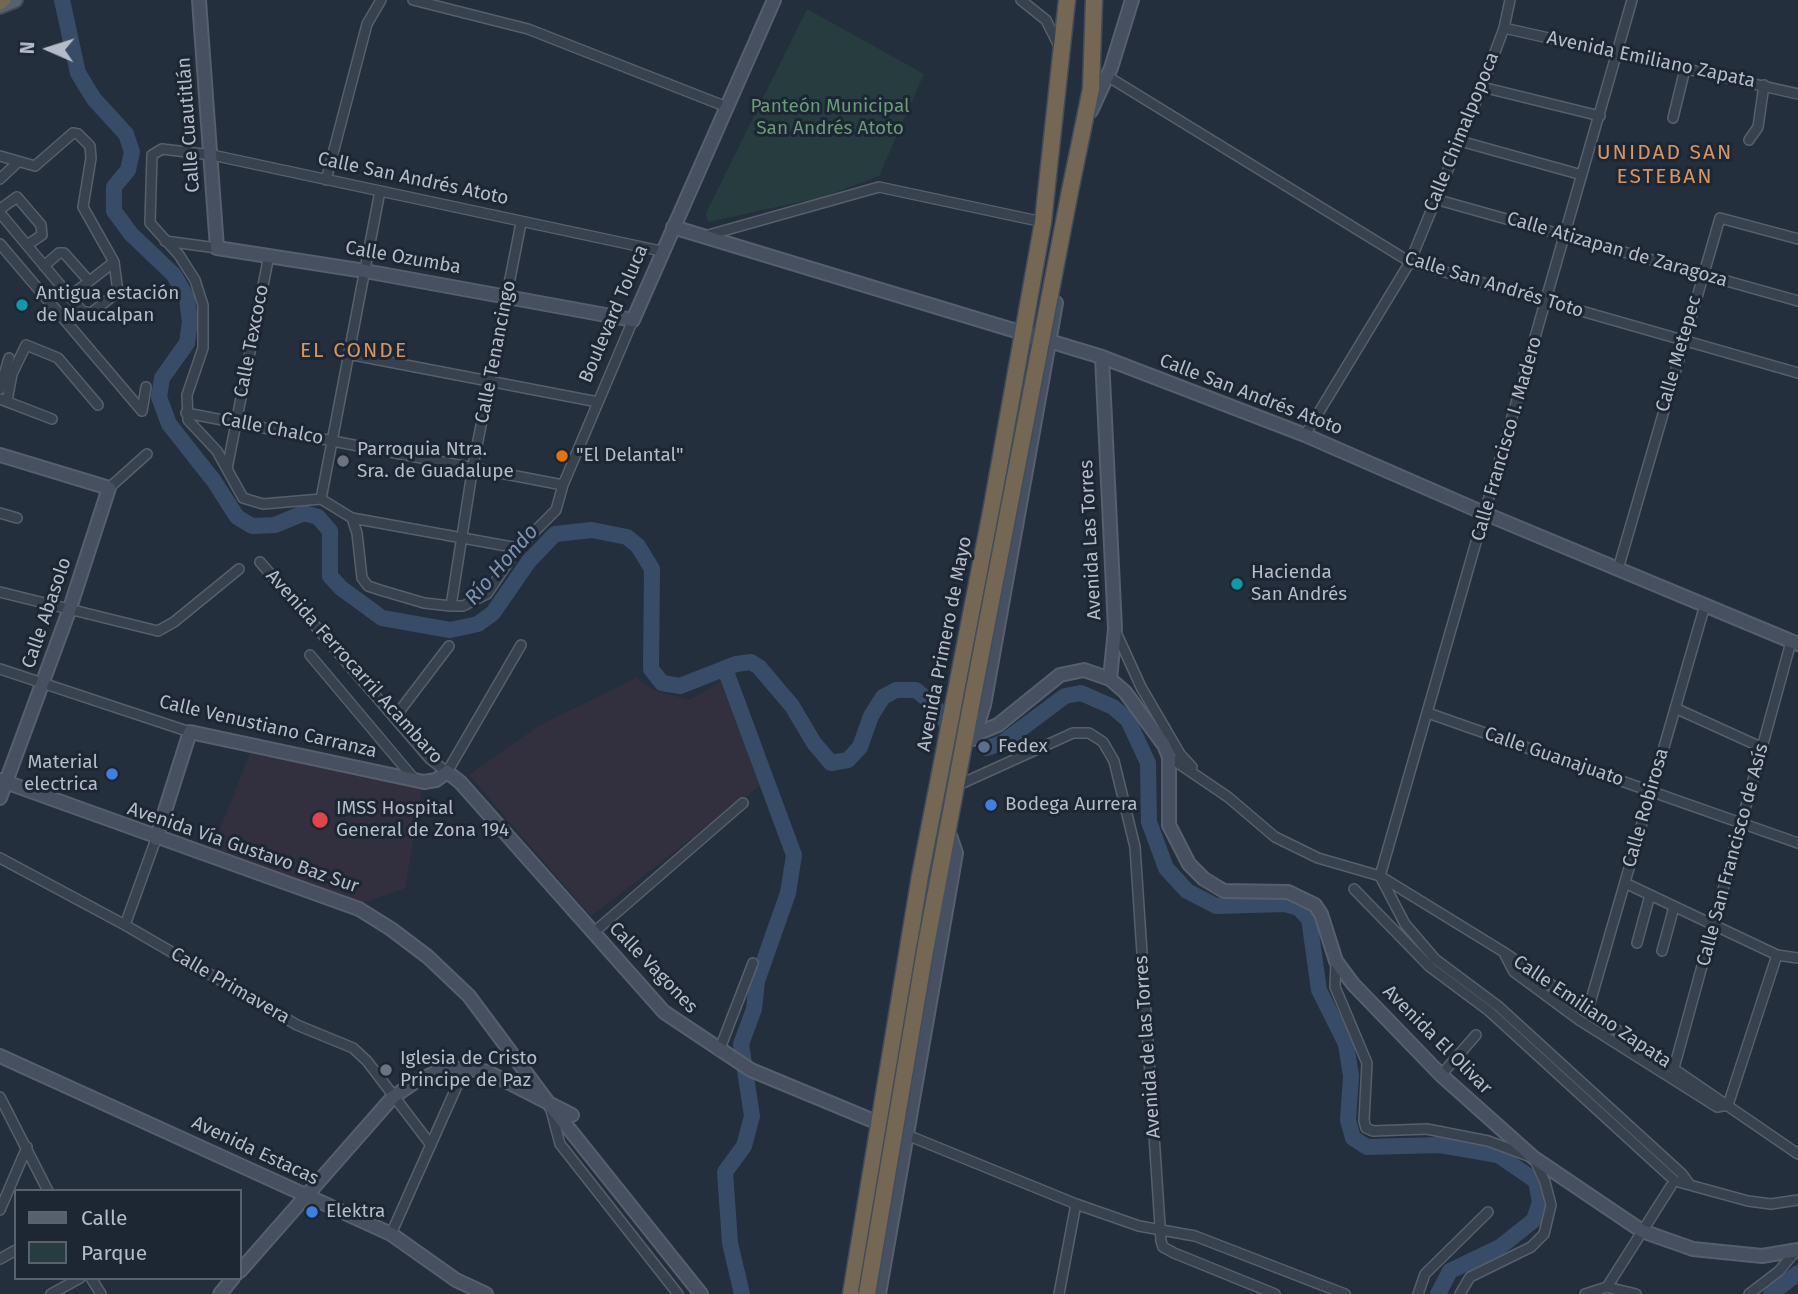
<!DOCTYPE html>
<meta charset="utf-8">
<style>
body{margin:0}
#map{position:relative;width:1798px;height:1294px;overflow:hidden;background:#242f3e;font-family:"Fira Sans",sans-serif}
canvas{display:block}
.legend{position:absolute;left:14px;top:1189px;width:228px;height:91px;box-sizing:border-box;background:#1d2633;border:2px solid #59626f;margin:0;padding:9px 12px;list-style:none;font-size:21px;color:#b4bcc9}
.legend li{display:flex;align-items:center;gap:14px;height:35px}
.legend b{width:35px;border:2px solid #59626f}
.north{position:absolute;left:14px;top:14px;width:70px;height:70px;-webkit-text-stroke:5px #1d2633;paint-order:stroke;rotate:273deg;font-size:19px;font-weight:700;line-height:28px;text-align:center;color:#b4bcc9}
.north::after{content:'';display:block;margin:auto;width:24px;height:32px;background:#b4bcc9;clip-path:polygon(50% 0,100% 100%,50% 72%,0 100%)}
</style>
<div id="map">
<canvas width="1798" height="1294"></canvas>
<ul class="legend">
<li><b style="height:9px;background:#56606e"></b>Calle</li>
<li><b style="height:19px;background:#263c3f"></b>Parque</li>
</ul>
<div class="north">N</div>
</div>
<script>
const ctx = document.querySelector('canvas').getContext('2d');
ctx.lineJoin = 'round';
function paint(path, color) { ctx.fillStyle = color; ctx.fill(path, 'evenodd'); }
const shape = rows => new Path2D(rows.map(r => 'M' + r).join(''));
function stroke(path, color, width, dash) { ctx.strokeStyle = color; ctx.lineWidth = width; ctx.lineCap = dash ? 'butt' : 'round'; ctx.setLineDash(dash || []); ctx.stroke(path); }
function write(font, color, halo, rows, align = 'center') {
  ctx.font = font + ' "Fira Sans",sans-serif'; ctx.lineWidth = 6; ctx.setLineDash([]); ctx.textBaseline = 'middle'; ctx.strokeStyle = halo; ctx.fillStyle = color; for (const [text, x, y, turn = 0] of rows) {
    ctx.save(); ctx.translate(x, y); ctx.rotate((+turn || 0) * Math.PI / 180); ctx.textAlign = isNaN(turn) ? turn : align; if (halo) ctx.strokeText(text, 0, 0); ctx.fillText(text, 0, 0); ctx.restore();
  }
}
paint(shape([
 [636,678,656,691,690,700,726,678,761,785,591,916,469,775,540,725],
 [250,753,422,788,405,888,359,904,211,852]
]), '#32303f');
paint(shape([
 [807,9,924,74,879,176,823,197,708,222,706,213]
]), '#263c3f');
stroke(shape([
 [62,0,78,73,94,99,126,134,132,152,128,170,114,187,114,211,131,234,174,275,187,298,190,322,187,343,162,378,159,397,169,424,214,481,237,517,252,526,275,525,304,513,318,517,330,531,330,576,341,588,382,618,450,630,478,624,493,613,529,561,555,534,592,530,627,537,638,546,652,569,651,669,662,683,680,686,736,664,751,662,759,667,792,706,814,743,831,763,848,760,860,747,871,716,883,697,896,690,916,690,935,706,947,724],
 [725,669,794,855,788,893,757,981,754,1009,741,1044,752,1116,744,1146,725,1172,730,1243,742,1294],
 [987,748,1002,743,1065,696,1081,693,1113,707,1128,720,1148,763,1149,822,1166,868,1187,891,1216,906,1285,904,1299,908,1309,919,1319,990,1346,1044,1351,1076,1348,1120,1353,1138,1367,1147,1440,1145,1498,1155,1536,1181,1540,1202,1534,1220,1500,1247,1450,1271,1438,1294],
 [1771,1294,1798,1273]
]), '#394c67', 16);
const street = shape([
 [413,0,528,29,727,107],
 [1021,0,1046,20,1059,46],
 [1504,28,1798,94],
 [1107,76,1410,262,1798,373],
 [1482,87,1600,116],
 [1673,118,1685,69],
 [1749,140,1758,127,1764,85],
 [1460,141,1582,175],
 [0,156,35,166,73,133,78,134,90,146,91,158,83,207,114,262,118,292,91,313,82,311,0,213],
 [0,179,18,162],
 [326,180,367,24,381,0],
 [1435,199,1798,301],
 [0,209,17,197,41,225,42,235,27,245],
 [705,236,879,187,1043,222],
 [165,241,217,248],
 [0,244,142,411],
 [44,266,59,253,64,253,89,281],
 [69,297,114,262],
 [633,320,563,485,556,510,518,548,487,594,463,606,451,606,424,603,380,590,368,586,362,578,357,533,352,518,321,499,263,504,243,498,217,451,188,420,187,395,203,348,203,305,195,280,179,255,150,223,152,155,162,149,212,155,661,251],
 [348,354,598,402],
 [0,389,9,358],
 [0,399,52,419],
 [7,401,12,374,26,345,58,358,98,405],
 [142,411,146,387],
 [186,413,563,485],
 [1305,435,1410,262,1482,87,1504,28,1510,0],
 [227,469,269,255],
 [109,488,147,454],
 [321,499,380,191],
 [0,513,17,518],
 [352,518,518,548],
 [260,562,430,759,447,772,521,645],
 [1618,569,1720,218,1798,239],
 [0,592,158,631,174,622,239,569],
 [451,606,473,466,521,223],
 [1115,630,1141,687,1180,754,1192,767],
 [310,655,415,780],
 [0,669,190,732],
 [1675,708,1763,748],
 [1428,713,1798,843],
 [395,717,449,646],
 [1169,757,1228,797,1275,837,1318,858,1380,876,1502,951,1798,1154],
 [954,787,1073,733,1089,733,1103,742,1114,761,1135,847,1161,1241,1163,1247,1174,1253,1275,1294],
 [0,858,125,925,297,1025,353,1048,367,1061,431,1145],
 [1380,876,1632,0],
 [1381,878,1405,924,1435,959,1498,1006,1682,1174,1690,1185],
 [1625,883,1777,955,1798,958],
 [1354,889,1430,967,1489,1011,1675,1181,1748,1201,1771,1204,1798,1200],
 [125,925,156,839],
 [593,933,743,803],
 [1637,943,1650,895],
 [1662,951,1674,907],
 [1505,955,1514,972,1579,1020,1717,1107,1728,1105,1777,955],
 [1336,961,1335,987,1367,1063,1364,1121,1366,1128,1373,1131,1427,1129,1488,1141,1534,1158,1545,1182,1551,1205,1544,1234,1531,1247,1470,1277,1460,1294],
 [1588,1010,1705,605],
 [719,1051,753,963],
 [1674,1068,1791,642],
 [1441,1075,1476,1035],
 [0,1097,48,1191],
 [551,1110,560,1144,678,1294],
 [907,1135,1076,1204,1139,1226,1195,1236,1345,1294],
 [0,1210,27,1147],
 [391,1234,465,1068],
 [0,1259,16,1250],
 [91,1278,101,1294],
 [1607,1287,1671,1186],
 [51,1294,80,1278],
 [1059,1294,1076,1204],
 [1418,1294,1425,1274,1488,1212],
 [1585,1294,1607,1287,1636,1294],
 [1749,1294,1779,1271,1795,1252]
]);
const secondary = shape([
 [199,0,217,248,365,271,633,320,774,0],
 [1091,111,1111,68,1132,0],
 [673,227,1102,357,1305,435,1486,514,1798,644],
 [1102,357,1115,629,1110,679],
 [0,455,109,488,69,611,0,798],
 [976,734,998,725,1060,675,1084,670,1110,679,1125,692,1164,745,1169,757,1169,825,1189,864,1204,879,1224,891,1288,892,1315,905,1321,914,1336,961,1353,984,1441,1075,1534,1158,1642,1231,1693,1249,1762,1256,1798,1250],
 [973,739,984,705,1056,303],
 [0,780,359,909,391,929,428,957,469,996,550,1105,701,1294],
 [156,839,190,732,424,782,436,780,447,772,460,782,664,1012,751,1070,881,1124],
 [0,1056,391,1234,456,1280,486,1294],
 [240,1271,393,1097,415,1082,435,1073,465,1068,488,1072,572,1115],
 [220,1294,233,1278],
 [879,1294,956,853,947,827]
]);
const primary = shape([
 [0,6,15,0]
]);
const highway = shape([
 [0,1,2,0],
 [1070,191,1091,89,1094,0],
 [926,945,970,711],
 [851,1294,920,876,991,512,1043,222,1067,0]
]);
stroke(street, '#565f6c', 12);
stroke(secondary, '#565f6c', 16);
stroke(primary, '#414a57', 18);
stroke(highway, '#434c59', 19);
stroke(street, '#38414e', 9);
stroke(secondary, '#465061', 12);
stroke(primary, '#56606e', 14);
stroke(highway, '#746855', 16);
const highwayBridge = shape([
 [970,711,1070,191],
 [867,1294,926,945]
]);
stroke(highwayBridge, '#434c59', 19, []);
stroke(highwayBridge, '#746855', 16);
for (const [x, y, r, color] of [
 [22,305,7,"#0f9aa8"],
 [562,456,7,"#e8710a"],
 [343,461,7,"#6b7280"],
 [1237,584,7,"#0f9aa8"],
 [984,747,7,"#5c6f8a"],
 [112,774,7,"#3f7fe0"],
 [991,805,7,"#3f7fe0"],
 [320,820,9,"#e0444e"],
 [386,1070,7,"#6b7280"],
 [312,1212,7,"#3f7fe0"]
]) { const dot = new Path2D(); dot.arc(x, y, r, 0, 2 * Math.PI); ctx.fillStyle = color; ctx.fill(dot); stroke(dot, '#1d2633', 2.5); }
write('19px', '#b4bcc9', '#1d2633', [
 ["Avenida Emiliano Zapata",1651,60,12],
 ["Calle Cuautitlán",189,125,-94],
 ["Calle Chimalpopoca",1462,132,-68],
 ["Calle San Andrés Atoto",413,179,12],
 ["Calle Atizapan de Zaragoza",1617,250,16],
 ["Calle Ozumba",403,258,10],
 ["Calle San Andrés Toto",1494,285,17],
 ["Boulevard Toluca",614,314,-67],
 ["Calle Texcoco",252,341,-79],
 ["Calle Tenancingo",496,352,-79],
 ["Calle Metepec",1679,354,-74],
 ["Calle San Andrés Atoto",1251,395,21],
 ["Calle Chalco",272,429,11],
 ["Calle Francisco I. Madero",1507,439,-74],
 ["Avenida Las Torres",1091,540,-93],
 ["Calle Abasolo",47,613,-71],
 ["Avenida Primero de Mayo",945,644,-79],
 ["Avenida Ferrocarril Acambaro",354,667,48],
 ["Calle Venustiano Carranza",268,727,13],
 ["Calle Guanajuato",1554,757,19],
 ["Calle Robirosa",1646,808,-74],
 ["Avenida Vía Gustavo Baz Sur",243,848,19],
 ["Calle San Francisco de Asís",1733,855,-75],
 ["Calle Vagones",653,968,46],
 ["Calle Primavera",230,986,30],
 ["Calle Emiliano Zapata",1592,1012,34],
 ["Avenida El Olivar",1437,1040,45],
 ["Avenida de las Torres",1148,1047,-94],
 ["Avenida Estacas",255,1151,25]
]);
write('19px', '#6b9a76', '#1d2633', [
 ["Panteón Municipal",830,107],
 ["San Andrés Atoto",830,129]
]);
write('19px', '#b4bcc9', '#1d2633', [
 ["Antigua estación",36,294],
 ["de Naucalpan",36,316],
 ["Parroquia Ntra.",357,450],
 ["Sra. de Guadalupe",357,472],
 ["\"El Delantal\"",576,456],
 ["Hacienda",1251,573],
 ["San Andrés",1251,595],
 ["Fedex",998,747],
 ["Material",98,763,"right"],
 ["electrica",98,785,"right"],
 ["Bodega Aurrera",1005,805],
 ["IMSS Hospital",336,809],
 ["General de Zona 194",336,831],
 ["Iglesia de Cristo",400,1059],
 ["Principe de Paz",400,1081],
 ["Elektra",326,1212]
], 'left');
ctx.letterSpacing = '2px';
write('21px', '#d59563', '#1d2633', [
 ["UNIDAD SAN",1665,153],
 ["ESTEBAN",1665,177],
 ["EL CONDE",354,351]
]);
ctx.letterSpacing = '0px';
write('italic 21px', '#7c92b1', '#1d2633', [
 ["Río Hondo",502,565,-49]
]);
</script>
